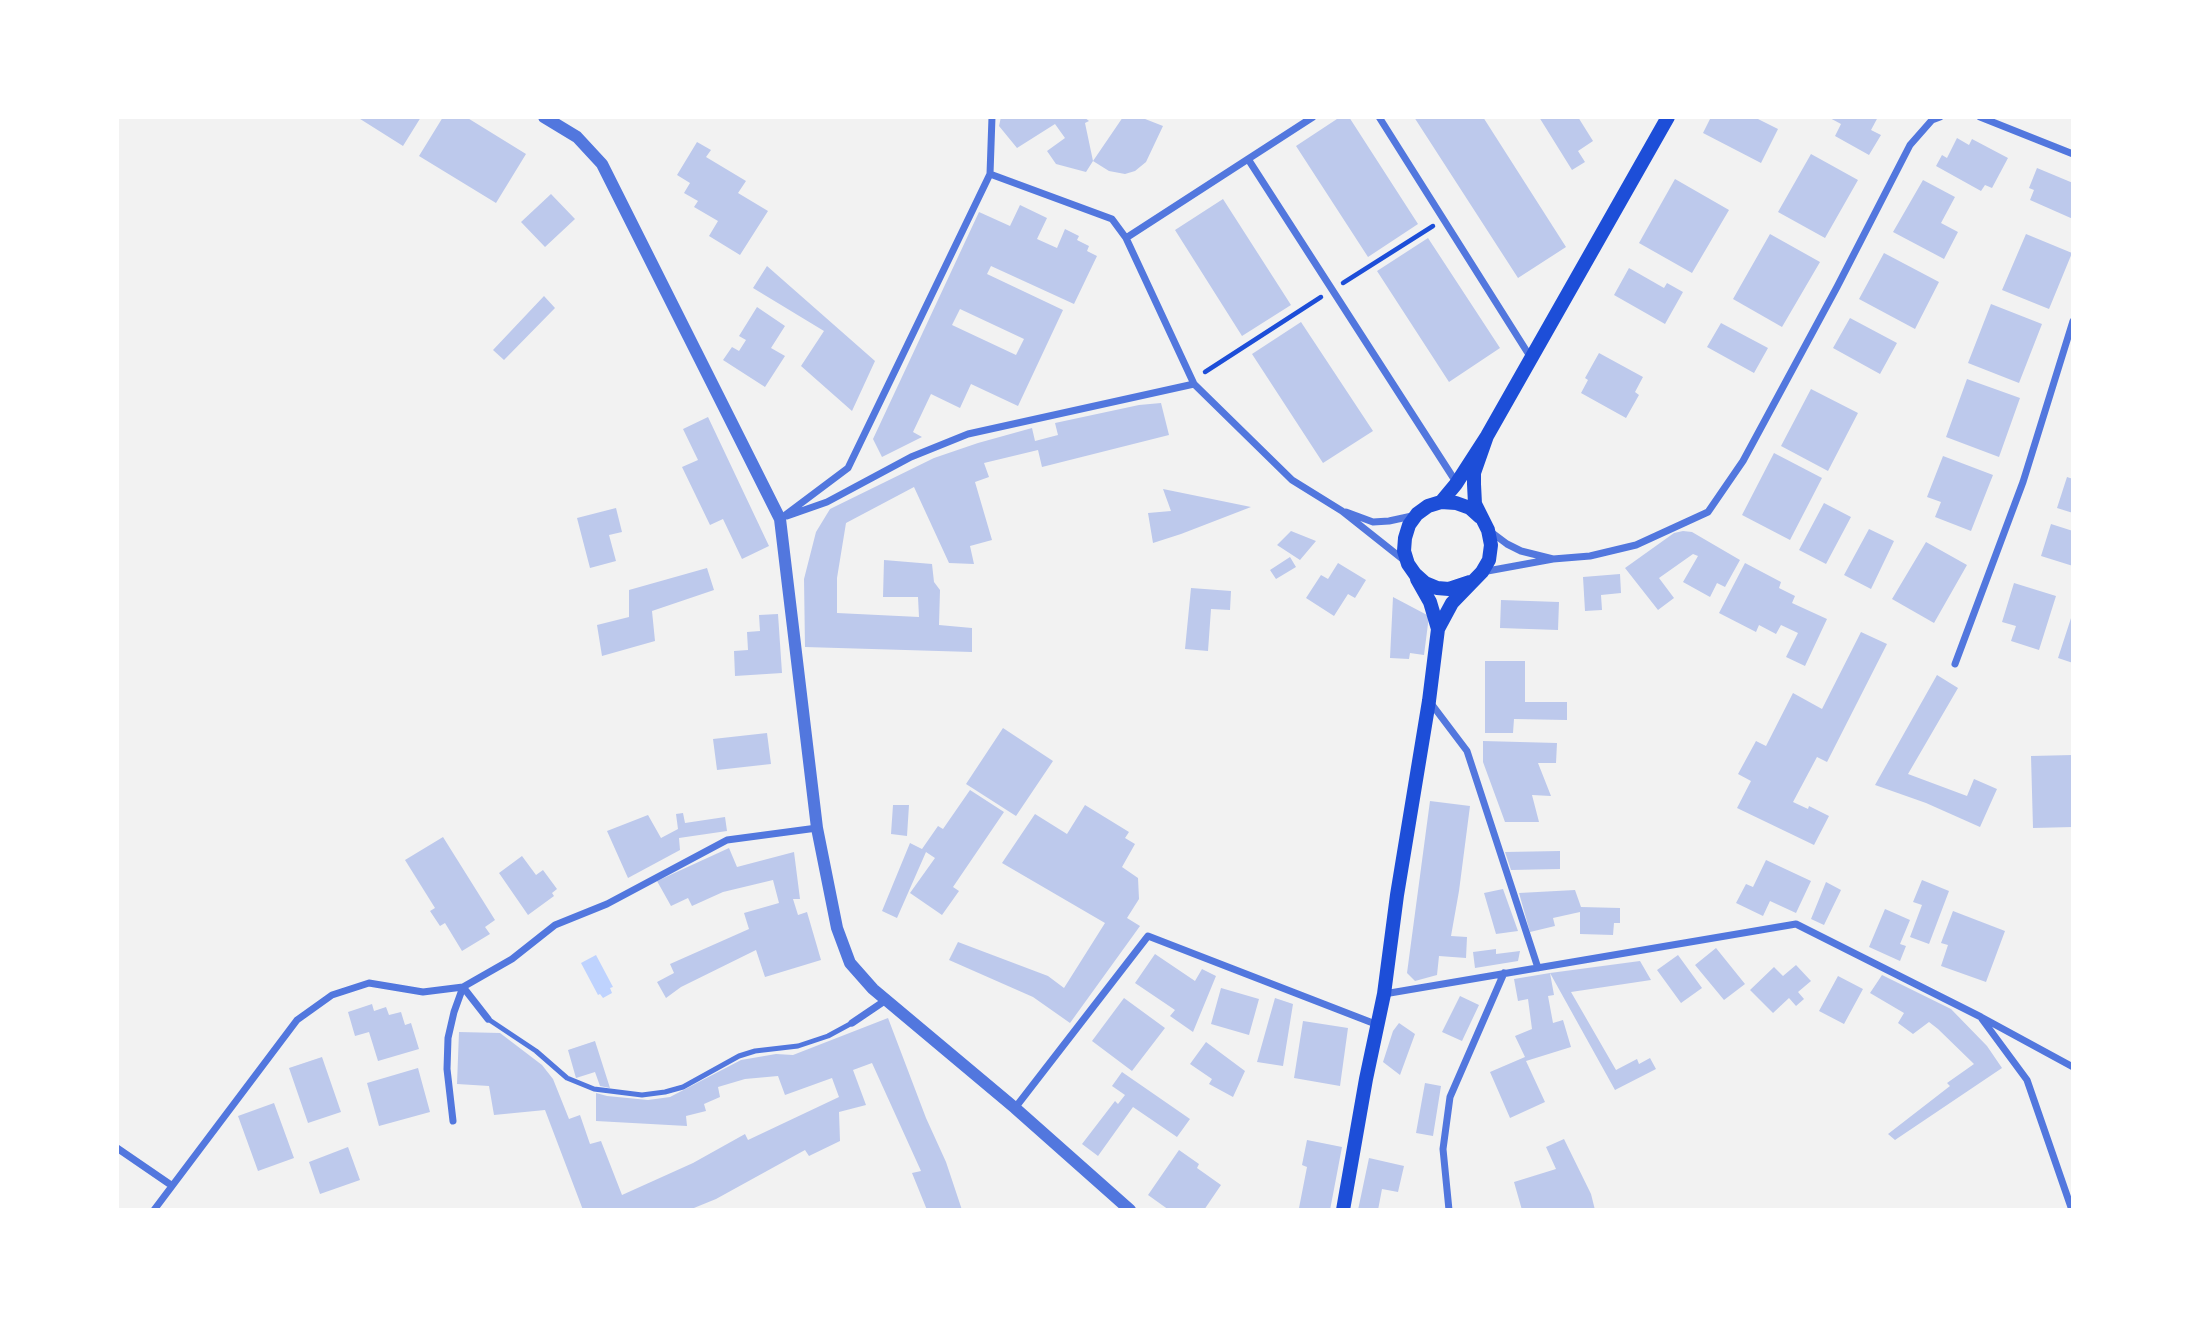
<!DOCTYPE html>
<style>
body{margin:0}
#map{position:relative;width:2190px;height:1327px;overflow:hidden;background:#f2f2f2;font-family:Inter,sans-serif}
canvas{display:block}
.frame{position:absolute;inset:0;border:119px solid #fff;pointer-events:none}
</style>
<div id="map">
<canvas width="2190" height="1327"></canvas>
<div class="frame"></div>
</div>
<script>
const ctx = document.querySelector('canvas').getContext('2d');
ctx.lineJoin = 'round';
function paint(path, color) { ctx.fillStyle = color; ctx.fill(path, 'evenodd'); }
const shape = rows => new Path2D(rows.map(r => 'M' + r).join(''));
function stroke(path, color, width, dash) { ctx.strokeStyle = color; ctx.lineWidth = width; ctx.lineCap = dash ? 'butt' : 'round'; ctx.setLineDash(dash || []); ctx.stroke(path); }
paint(shape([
 [596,955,613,987,610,988,612,993,603,998,600,994,598,995,581,963]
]), '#bfd3fe');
paint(shape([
 [357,117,421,117,403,146],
 [443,117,466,117,526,154,496,203,419,156],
 [1001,117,1084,117,1089,121,1085,123,1093,161,1086,172,1056,164,1047,151,1065,138,1055,124,1017,148,999,126],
 [1123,117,1140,117,1163,126,1146,162,1135,171,1125,174,1109,171,1093,161],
 [1340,117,1349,117,1418,224,1368,257,1296,146],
 [1414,117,1483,117,1566,247,1518,278],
 [1539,117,1578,117,1593,141,1578,151,1585,162,1572,170],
 [1711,117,1754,117,1778,129,1761,163,1703,133],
 [1828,117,1878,117,1871,130,1881,135,1869,155,1835,136,1841,124],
 [1957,138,1969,145,1972,139,2008,158,1992,188,1985,185,1981,191,1936,166,1942,155,1947,158],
 [697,142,711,150,706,157,746,181,738,193,768,211,740,255,709,236,718,221,694,207,698,201,684,193,690,183,677,175],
 [1811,154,1858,180,1825,238,1778,212],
 [2037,168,2073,183,2073,219,2030,200,2034,190,2029,188],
 [1675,179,1729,210,1692,273,1639,243],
 [1923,180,1955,197,1941,223,1958,232,1944,259,1893,232],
 [551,194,575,219,545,247,521,222],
 [1223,199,1291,305,1242,336,1175,230],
 [1020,205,1047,218,1037,239,1057,248,1065,229,1079,236,1077,240,1089,246,1087,251,1097,256,1074,304,991,266,987,274,1063,310,1018,406,971,384,960,408,931,394,913,432,922,437,882,457,873,439,979,212,1010,226],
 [960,309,1024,339,1016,355,952,325],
 [1770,234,1820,262,1782,327,1733,299],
 [2026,234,2072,253,2049,309,2002,290],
 [1428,238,1500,348,1449,382,1377,271],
 [1884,253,1939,282,1915,329,1859,299],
 [767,266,875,361,852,411,801,366,824,331,753,288],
 [1629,268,1664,288,1667,283,1683,292,1665,324,1614,295],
 [544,296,555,308,504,360,493,350],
 [1991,304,2042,324,2019,383,1968,363],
 [757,307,785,326,771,348,785,356,765,387,723,360,732,347,739,351,746,340,739,336],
 [1850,318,1897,343,1880,374,1833,348],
 [1301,322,1373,431,1323,463,1252,354],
 [1721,323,1768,348,1754,373,1707,347],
 [1599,353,1643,377,1635,392,1639,395,1626,418,1581,393,1588,380,1585,378],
 [1967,379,2020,398,1999,457,1946,437],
 [1811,389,1858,413,1828,471,1781,446],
 [1161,403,1169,435,1042,467,1038,450,984,463,989,477,975,482,992,540,970,546,974,564,949,563,914,487,846,523,837,578,837,613,919,617,918,597,883,597,884,560,932,564,934,582,940,590,939,625,972,628,972,652,805,647,804,579,816,532,830,509,934,458,978,443,1032,428,1035,441,1058,435,1055,423,1139,405],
 [708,417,769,546,742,559,723,519,710,525,682,467,698,460,683,429],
 [1774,453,1822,478,1790,540,1742,515],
 [1943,456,1993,475,1971,531,1935,517,1941,502,1927,497],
 [2067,477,2073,479,2073,513,2057,508],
 [1163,489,1251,507,1181,534,1153,543,1148,513,1171,511],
 [1824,503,1851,517,1826,564,1799,550],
 [616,508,622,532,609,535,616,561,590,568,577,518],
 [2051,524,2073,531,2073,566,2041,556],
 [1869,529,1894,541,1871,589,1844,575],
 [1291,531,1316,541,1300,560,1277,545],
 [1683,531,1692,532,1740,560,1725,587,1717,583,1710,597,1683,582,1698,556,1693,554,1659,578,1674,598,1658,610,1625,568,1674,533],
 [1926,542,1967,565,1934,623,1892,599],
 [1290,557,1296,567,1276,579,1270,570],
 [1338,563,1366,580,1355,598,1348,594,1334,616,1306,598,1321,575,1328,579],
 [1745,563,1781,582,1779,588,1795,596,1792,603,1827,619,1805,666,1786,657,1798,633,1781,625,1776,634,1759,625,1756,632,1719,613],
 [707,568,714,590,652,611,655,641,602,656,597,625,629,617,629,590],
 [1620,574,1621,593,1601,595,1602,610,1585,611,1583,577],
 [2014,583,2056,596,2039,650,2011,641,2016,626,2002,622],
 [1191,588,1231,591,1230,610,1211,609,1208,651,1185,649],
 [1393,597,1429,616,1424,655,1410,653,1409,659,1390,658],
 [1501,600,1559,602,1558,630,1500,628],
 [778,614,782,673,735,676,734,651,748,650,747,632,760,631,759,615],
 [2072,615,2073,615,2073,663,2058,658],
 [1861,632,1887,644,1827,762,1817,757,1793,802,1808,809,1809,806,1829,816,1814,845,1737,808,1751,781,1738,774,1756,741,1766,746,1793,693,1822,709],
 [1485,661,1525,661,1525,702,1567,702,1567,720,1514,719,1513,733,1485,733],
 [1937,675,1958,688,1908,774,1967,796,1974,779,1997,789,1980,827,1926,803,1875,785],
 [1003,728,1053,761,1016,816,966,784],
 [767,733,771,764,717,770,713,739],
 [1483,741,1557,743,1556,763,1538,763,1551,796,1532,795,1539,822,1505,822,1483,762],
 [2073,755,2073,827,2033,828,2031,756],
 [970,790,1004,812,953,887,959,891,942,915,910,893,935,858,926,852,897,918,882,911,910,843,922,849,938,826,943,829],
 [1430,801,1470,806,1459,891,1451,936,1467,937,1466,958,1439,956,1437,975,1415,981,1407,973],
 [893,805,909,805,907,836,891,834],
 [1085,805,1129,832,1125,838,1135,844,1122,867,1138,878,1139,899,1127,918,1140,926,1070,1023,1033,997,949,960,958,942,1048,976,1064,988,1105,923,1002,863,1035,814,1067,834],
 [683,813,685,823,725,817,727,831,679,838,680,850,628,878,607,831,648,815,661,838,678,829,676,814],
 [443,837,495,920,485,927,490,934,462,951,445,923,440,926,430,911,435,908,405,860],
 [729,848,737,867,794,852,800,899,793,899,798,915,807,912,821,960,765,977,756,950,681,987,666,998,657,982,674,973,670,964,749,929,744,913,779,903,773,880,723,892,692,906,688,898,671,906,657,881],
 [1560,851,1560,869,1511,870,1505,852],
 [522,856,536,875,543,870,557,889,552,893,554,896,528,915,499,873],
 [1766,860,1811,881,1796,913,1770,901,1763,916,1736,903,1746,884,1753,887],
 [1922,880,1949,891,1929,944,1910,937,1922,905,1913,902],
 [1826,882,1841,890,1824,925,1811,919],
 [1503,889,1518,931,1496,934,1484,893],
 [1575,890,1581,907,1620,908,1620,923,1614,923,1613,935,1580,934,1580,912,1553,918,1555,926,1530,932,1519,893],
 [1885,909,1910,920,1900,944,1906,946,1900,961,1869,947],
 [1953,911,2005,931,1986,982,1941,966,1948,945,1941,943],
 [1716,948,1745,984,1724,1000,1695,965],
 [1496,949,1496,954,1520,951,1518,961,1475,968,1473,952],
 [1155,954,1195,981,1202,969,1216,976,1193,1032,1170,1016,1175,1010,1135,983],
 [1678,955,1702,988,1681,1003,1657,970],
 [1640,961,1651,980,1571,992,1616,1070,1637,1059,1639,1064,1650,1058,1656,1069,1615,1090,1550,973,1554,995,1548,996,1553,1023,1563,1020,1571,1047,1526,1061,1545,1102,1510,1118,1490,1072,1525,1057,1515,1036,1532,1029,1528,999,1518,1001,1514,979,1550,973],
 [1796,965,1811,981,1798,992,1804,999,1796,1006,1789,998,1773,1013,1750,990,1774,967,1783,976],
 [1882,975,1951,1009,1987,1046,2002,1068,1895,1140,1888,1134,1950,1086,1947,1083,1974,1064,1938,1029,1929,1022,1913,1034,1898,1023,1904,1013,1870,993],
 [1838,976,1863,989,1844,1024,1819,1011],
 [1221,988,1259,999,1249,1035,1211,1024],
 [1460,996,1479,1005,1462,1041,1442,1032],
 [1124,998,1165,1028,1132,1071,1092,1041],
 [1275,998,1293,1004,1283,1066,1257,1062],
 [372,1004,374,1011,386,1007,389,1015,401,1012,405,1025,411,1023,419,1049,378,1061,369,1032,355,1036,348,1012],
 [888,1018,926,1118,946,1162,962,1210,927,1210,912,1173,921,1171,872,1063,853,1070,866,1105,839,1112,840,1141,809,1156,805,1150,716,1199,689,1210,583,1210,545,1110,494,1115,489,1086,457,1084,459,1032,500,1033,542,1065,553,1079,569,1119,580,1115,590,1144,601,1141,622,1195,693,1163,745,1134,748,1140,839,1097,832,1078,785,1095,778,1076,745,1079,718,1087,720,1097,704,1104,706,1111,686,1116,687,1126,596,1121,596,1093,607,1096,648,1100,670,1097,741,1060,776,1054,793,1055],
 [1303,1021,1348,1028,1340,1086,1294,1078],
 [1399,1023,1415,1034,1400,1075,1383,1062,1393,1031],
 [595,1041,610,1088,600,1086,595,1072,576,1078,568,1050],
 [1206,1042,1245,1071,1233,1097,1209,1084,1212,1079,1190,1064],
 [322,1057,341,1112,308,1123,289,1068],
 [418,1068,430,1112,379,1126,367,1083],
 [1122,1072,1190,1119,1177,1137,1133,1107,1098,1156,1082,1144,1115,1101,1118,1104,1125,1095,1112,1086],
 [1425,1083,1441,1086,1433,1136,1416,1133],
 [274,1103,294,1158,258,1171,238,1116],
 [1564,1139,1591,1194,1595,1210,1522,1210,1514,1182,1556,1169,1546,1147],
 [1307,1140,1342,1147,1330,1210,1299,1208,1307,1167,1302,1165],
 [348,1147,360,1180,320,1194,309,1162],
 [1179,1150,1199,1164,1197,1168,1221,1185,1204,1210,1169,1210,1148,1195],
 [1369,1158,1404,1166,1398,1192,1382,1189,1378,1210,1358,1210]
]), '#bdc9ec');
stroke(shape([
 [1343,283,1433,226],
 [1205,372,1321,297]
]), '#1d4ed8', 4.5);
stroke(shape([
 [488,1019,536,1051,567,1078,594,1089,642,1095,665,1092,683,1087,739,1056,755,1051,798,1046,828,1036,852,1023]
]), '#5277de', 5);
stroke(shape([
 [1379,117,1531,358],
 [1980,117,2073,154],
 [1248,159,1456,482],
 [990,174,1112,219,1126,238,1194,384,1292,480,1342,511,1405,561],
 [1126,238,1313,117],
 [1346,512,1373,522,1389,521,1412,516],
 [787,516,827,502,911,457,968,434,1194,384],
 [780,519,848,468,990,174,992,117],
 [1491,532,1507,544,1521,551,1553,559],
 [1482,572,1553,559,1590,556,1636,545,1708,512,1743,461,1837,287,1910,145,1932,120,1940,117],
 [1955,664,2023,482,2073,321],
 [1430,702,1467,751,1538,968],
 [463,987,488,1019],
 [1384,994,1796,924,1981,1017,2073,1067],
 [1982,1019,2027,1080,2072,1210],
 [852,1023,886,1000],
 [1015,1108,1148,936,1378,1025],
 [453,1121,447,1069,448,1038,454,1012,463,987],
 [117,1148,171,1185],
 [154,1210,297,1020,332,995,369,983,423,992,463,987,512,959,555,925,607,904,727,840,817,828],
 [1449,1210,1443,1149,1450,1097,1504,973]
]), '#5277de', 7);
stroke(shape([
 [544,117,577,137,602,164,780,519,817,828,837,928,850,963,873,989,1015,1108,1130,1210]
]), '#5277de', 12);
stroke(shape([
 [1441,502,1456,484,1487,436,1668,117],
 [1417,579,1430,602,1438,629],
 [1470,582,1449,589,1437,588,1425,583,1415,574,1408,564,1404,551,1405,538,1409,525,1417,514,1428,506,1441,502,1456,503,1470,508,1480,517],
 [1343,1210,1366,1079,1384,994,1397,895,1429,701,1438,629,1452,603,1482,572,1489,560,1491,545,1488,530,1475,504,1474,484,1474,473,1487,436]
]), '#1d4ed8', 14);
</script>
